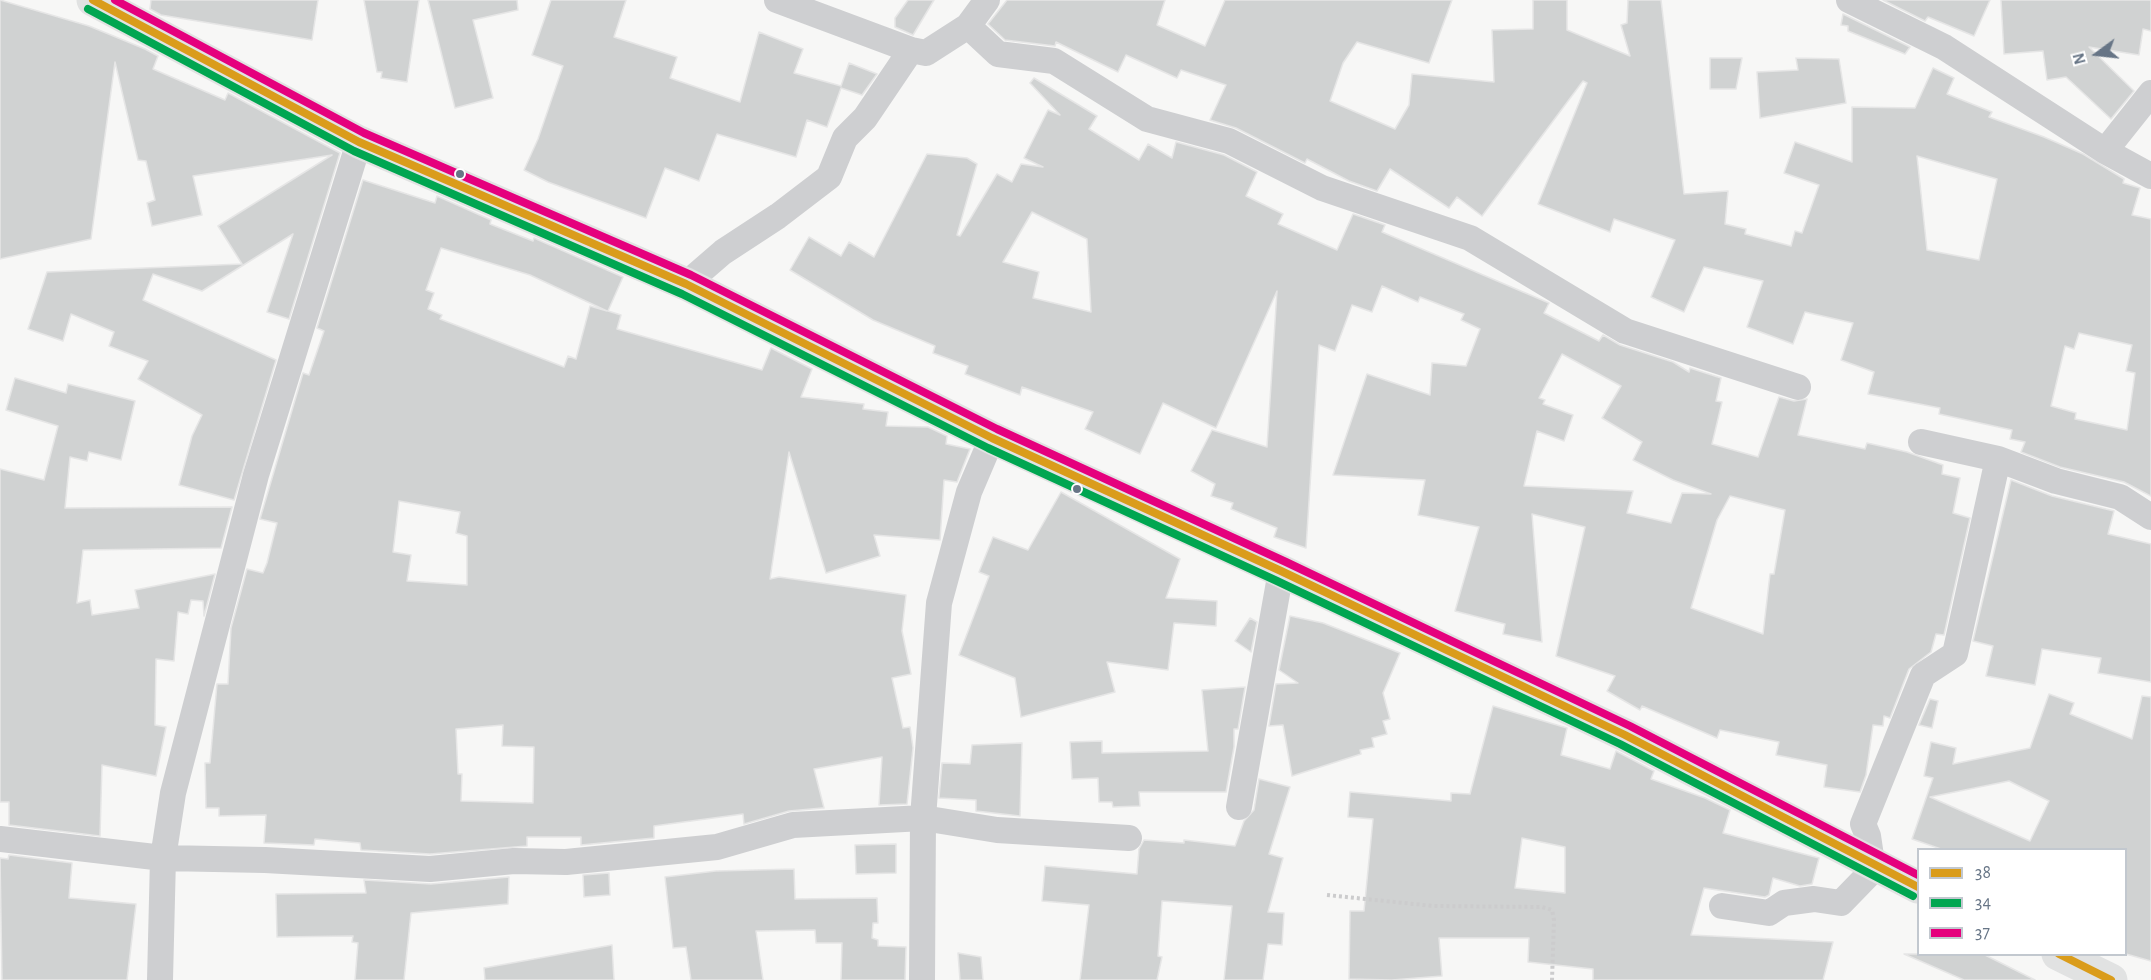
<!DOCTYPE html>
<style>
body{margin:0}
#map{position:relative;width:2151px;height:980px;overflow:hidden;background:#f7f7f6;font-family:"Alegreya Sans",sans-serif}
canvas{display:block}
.legend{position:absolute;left:1917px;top:848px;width:210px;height:108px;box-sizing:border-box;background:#fff;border:2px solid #c2c8cf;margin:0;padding:8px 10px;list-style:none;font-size:18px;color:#677586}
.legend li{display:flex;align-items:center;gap:12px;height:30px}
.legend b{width:30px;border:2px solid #c2c8cf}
.north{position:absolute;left:2067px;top:24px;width:60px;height:60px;-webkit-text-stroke:4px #fff;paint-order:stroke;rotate:255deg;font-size:16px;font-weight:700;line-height:24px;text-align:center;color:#677586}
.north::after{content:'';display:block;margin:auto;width:21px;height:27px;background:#677586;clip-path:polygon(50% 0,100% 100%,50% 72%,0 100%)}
</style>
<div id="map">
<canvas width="2151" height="980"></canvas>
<ul class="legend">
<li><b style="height:8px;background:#da9c1b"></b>38</li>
<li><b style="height:8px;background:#00a651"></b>34</li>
<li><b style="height:8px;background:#e5007d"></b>37</li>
</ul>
<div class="north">N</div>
</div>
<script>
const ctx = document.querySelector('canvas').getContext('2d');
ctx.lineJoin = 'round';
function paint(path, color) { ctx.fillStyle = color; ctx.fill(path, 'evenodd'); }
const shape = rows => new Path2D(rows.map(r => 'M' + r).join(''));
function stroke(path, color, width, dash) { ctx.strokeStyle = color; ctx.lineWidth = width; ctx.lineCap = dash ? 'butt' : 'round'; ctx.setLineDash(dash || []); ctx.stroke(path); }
const building = shape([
 [0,0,89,26,145,49,158,56,153,69,225,100,228,93,340,153,289,319,267,312,293,234,202,291,153,274,143,300,276,360,234,500,179,485,192,436,202,415,138,379,148,361,109,346,114,332,71,314,63,341,28,329,47,272,242,264,218,226,332,155,193,176,202,215,152,226,147,203,155,200,146,161,138,160,115,62,91,239,0,259,0,0],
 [151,0,318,0,312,40,161,15,150,9,151,0],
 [364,0,419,0,407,82,381,78,382,72,377,72,364,0],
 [428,0,517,0,518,10,473,20,493,98,455,108,428,0],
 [551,0,626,0,614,37,677,57,670,78,740,102,759,32,803,49,794,73,841,86,849,63,877,74,862,95,841,88,827,127,807,120,796,157,717,134,699,181,665,168,646,218,548,182,524,170,538,139,563,66,532,55,551,0],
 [908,0,934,0,913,35,895,27,895,18,908,0],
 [1007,0,1165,0,1157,25,1205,46,1225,0,1452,0,1429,63,1357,42,1343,63,1330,101,1395,129,1409,105,1412,74,1494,82,1492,30,1533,29,1533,0,1567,0,1567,30,1630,56,1621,25,1627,23,1628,0,1661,0,1684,194,1728,191,1725,224,1746,229,1745,234,1791,246,1795,231,1802,233,1819,185,1784,173,1795,142,1852,162,1852,107,1915,108,1933,68,1954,78,1947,94,1992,112,1989,117,2044,137,2083,154,2124,179,2123,183,2140,188,2132,215,2151,219,2151,496,2124,482,2060,467,2021,452,2025,442,2010,439,2012,430,1939,414,1940,408,1868,394,1874,372,1841,360,1853,323,1805,312,1793,344,1747,327,1763,281,1704,267,1684,312,1651,297,1675,240,1614,219,1610,232,1538,204,1587,83,1583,81,1482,216,1457,197,1449,208,1390,169,1377,191,1349,181,1307,159,1305,163,1236,128,1210,120,1226,85,1181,70,1177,78,1126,55,1118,72,1056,42,1055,46,1005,40,988,24,1007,0],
 [1917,156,1997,179,1979,260,1927,250,1917,156],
 [2079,333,2132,345,2126,371,2135,373,2127,430,2075,419,2076,413,2051,406,2065,346,2074,349,2079,333],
 [1883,0,1990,0,1974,36,1928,17,1925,21,1883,0],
 [2001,0,2151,0,2151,31,2143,29,2139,55,2089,47,2134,91,2111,119,2066,77,2047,80,2043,51,2004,54,2001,0],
 [1843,14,1910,47,1905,54,1848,31,1848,26,1841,25,1843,14],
 [1710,58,1742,58,1736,89,1710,89,1710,58],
 [1796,58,1839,59,1846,103,1760,118,1757,72,1798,70,1796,58],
 [1034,78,1097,116,1089,129,1139,160,1148,144,1172,158,1176,142,1224,155,1257,172,1246,196,1283,214,1278,224,1337,250,1353,214,1385,225,1382,232,1549,303,1544,313,1599,341,1603,335,1620,345,1673,362,1689,372,1690,368,1721,378,1716,401,1722,402,1712,444,1758,457,1779,397,1794,401,1807,399,1798,435,1865,449,1867,443,1907,452,1943,465,1942,474,1960,478,1953,513,1970,518,1944,635,1936,634,1931,652,1909,669,1890,718,1884,716,1883,726,1873,725,1866,775,1860,792,1824,787,1827,765,1776,755,1779,742,1720,730,1717,738,1642,706,1640,710,1607,691,1615,676,1556,656,1585,527,1532,514,1542,642,1503,634,1505,624,1455,611,1479,527,1418,515,1425,480,1333,475,1367,374,1430,395,1432,363,1466,366,1480,329,1461,320,1464,314,1420,297,1418,302,1382,286,1372,312,1352,305,1335,351,1319,345,1306,548,1274,537,1277,528,1231,509,1233,503,1211,496,1215,484,1191,471,1212,430,1267,447,1277,291,1216,428,1163,403,1140,454,1085,429,1093,412,1022,387,1020,395,965,374,968,366,933,353,935,346,873,320,790,270,809,237,841,256,849,242,874,257,927,154,967,158,977,164,957,235,960,236,997,174,1012,182,1021,164,1043,167,1024,158,1048,110,1060,115,1030,83,1034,78],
 [1032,212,1087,239,1091,312,1033,298,1039,272,1003,262,1032,212],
 [1562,354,1621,386,1602,418,1642,442,1633,460,1673,480,1711,494,1682,493,1671,523,1627,513,1633,491,1524,486,1537,431,1564,441,1573,415,1543,404,1545,400,1539,398,1562,354],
 [1730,496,1785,510,1774,574,1770,574,1763,634,1691,608,1717,520,1730,496],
 [363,180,435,203,437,196,491,220,490,224,533,241,534,238,623,277,608,311,621,315,617,329,762,370,771,348,812,369,801,397,864,404,863,409,888,412,886,426,928,427,947,436,946,444,970,449,957,482,944,480,940,540,874,535,880,556,826,573,789,452,770,579,779,577,906,595,902,631,911,674,892,678,903,728,910,727,913,748,907,804,879,805,882,757,814,769,824,808,822,808,789,811,744,824,743,814,654,826,654,838,581,845,581,837,527,837,527,846,430,854,361,850,360,843,315,839,314,845,264,843,266,815,219,816,219,808,206,808,205,763,210,763,217,684,228,684,231,628,247,569,263,573,267,563,277,523,260,519,303,373,309,375,324,331,317,328,363,180],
 [441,248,530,275,607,311,590,306,576,359,568,356,564,367,440,319,442,315,428,309,434,293,426,290,441,248],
 [399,501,460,512,456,533,467,536,467,585,407,581,411,555,393,552,399,501],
 [503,725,502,746,534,747,533,803,461,801,462,774,458,774,456,729,503,725],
 [15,378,66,393,68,384,135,401,121,460,89,452,87,461,70,457,65,508,232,507,221,548,83,550,77,603,90,600,92,615,139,608,135,590,215,574,204,616,203,601,191,600,188,614,178,612,174,661,156,659,155,725,166,727,156,776,102,765,100,836,9,825,9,802,0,802,0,469,44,480,58,426,6,410,15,378],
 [2011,480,2052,496,2114,511,2108,534,2151,544,2151,682,2098,673,2101,658,2042,649,2035,685,1986,676,1993,646,1973,641,2011,480],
 [1061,492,1180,559,1166,598,1217,601,1216,626,1174,623,1168,670,1107,662,1115,692,1021,717,1015,678,959,655,989,576,979,572,993,537,1028,550,1061,492],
 [1290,616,1323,623,1400,653,1383,693,1390,719,1383,721,1387,734,1372,738,1374,747,1360,750,1361,754,1292,776,1283,725,1269,726,1276,684,1298,683,1279,670,1290,616],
 [1250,618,1257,622,1251,652,1235,641,1250,618],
 [1245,687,1238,729,1234,729,1234,747,1226,792,1139,792,1140,806,1113,807,1112,802,1099,802,1098,778,1072,779,1070,742,1102,741,1102,753,1208,751,1202,690,1245,687],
 [2049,694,2074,703,2070,714,2132,739,2142,696,2151,697,2151,961,2126,954,2126,849,1941,849,1912,839,1933,778,1924,776,1931,742,1956,748,1953,764,2030,748,2049,694],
 [2009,781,2049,801,2030,841,1930,797,2009,781],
 [1930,699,1938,701,1932,728,1919,725,1930,699],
 [1493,706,1567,728,1561,755,1610,769,1616,751,1654,771,1651,779,1705,798,1730,810,1723,833,1819,858,1812,884,1800,886,1773,878,1769,895,1765,897,1704,888,1691,935,1833,942,1823,980,1593,980,1593,969,1528,962,1529,938,1439,938,1442,976,1392,980,1349,979,1350,911,1364,911,1373,819,1348,817,1350,792,1451,801,1451,793,1470,794,1493,706],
 [1522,838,1565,847,1565,893,1515,888,1522,838],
 [1022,743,1020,816,976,811,976,800,939,798,942,763,970,764,972,745,1022,743],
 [1259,779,1290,787,1269,854,1283,858,1268,912,1284,913,1282,945,1268,944,1263,980,1224,980,1232,906,1162,901,1158,956,1162,957,1157,980,1080,980,1089,905,1042,901,1045,866,1137,874,1139,849,1144,840,1184,843,1184,840,1235,846,1244,821,1254,810,1259,779],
 [896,844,896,873,856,874,855,845,896,844],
 [9,855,72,863,69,898,136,904,127,980,2,980,0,858,8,859,9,855],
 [794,869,795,899,877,898,878,923,873,923,872,938,878,940,878,946,906,947,905,980,841,980,842,943,816,943,815,930,756,931,763,980,691,980,686,947,673,948,665,877,716,871,794,869],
 [609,873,610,895,584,897,583,875,609,873],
 [509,877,508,904,411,913,404,980,355,980,358,943,352,942,353,936,277,937,276,894,366,893,364,880,431,884,509,877],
 [612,945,614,980,485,980,484,968,612,945],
 [958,953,981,957,983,980,960,980,958,953],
 [1904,954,1983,954,2035,980,1964,980,1904,954]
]);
paint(building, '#d0d2d2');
stroke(building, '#e6e6e6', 1.5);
stroke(shape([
 [1327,895,1433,906,1542,907,1552,910,1554,920,1552,980]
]), '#cccccd', 4, [3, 3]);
stroke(shape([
 [777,0,911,50,926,53,968,26],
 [987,0,968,26,998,54,1054,61,1147,119,1229,141,1322,188,1470,238,1625,331,1798,387],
 [1849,0,1944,47,2105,151,2151,176],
 [2105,151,2151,93],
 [686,284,723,252,778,216,829,177,845,138,865,118,911,50],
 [1921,442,1998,459,2056,481,2120,497,2151,517],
 [1239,807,1281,571],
 [0,839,163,858,265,860,430,869,514,861,566,862,717,847,793,825,923,818,997,830,1129,838],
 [1722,906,1769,913,1784,903,1814,899,1841,903,1873,870,1868,836,1863,824,1923,675,1955,654,1998,459],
 [160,980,163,858,173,793,256,475,359,142],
 [922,980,923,818,939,603,969,492,992,438]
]), '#cecfd1', 26);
stroke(shape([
 [93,0,359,142,686,284,992,438,1281,571,1625,735,1918,887],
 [2058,954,2111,980]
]), '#e1e2e2', 33);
stroke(shape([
 [93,0,359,142,686,284,992,438,1281,571,1625,735,1918,887],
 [2059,954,2111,980]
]), '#da9c1b', 8);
stroke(shape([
 [88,9,354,151,682,294,988,448,1277,581,1620,744,1913,896]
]), '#00a651', 8);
stroke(shape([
 [115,0,364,133,691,275,997,429,1286,562,1630,726,1918,875]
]), '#e5007d', 8);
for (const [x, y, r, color] of [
 [460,174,5,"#677586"],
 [1077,489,5,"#677586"]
]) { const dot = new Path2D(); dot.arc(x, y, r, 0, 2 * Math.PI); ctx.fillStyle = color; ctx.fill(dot); stroke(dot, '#fff', 2); }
</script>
